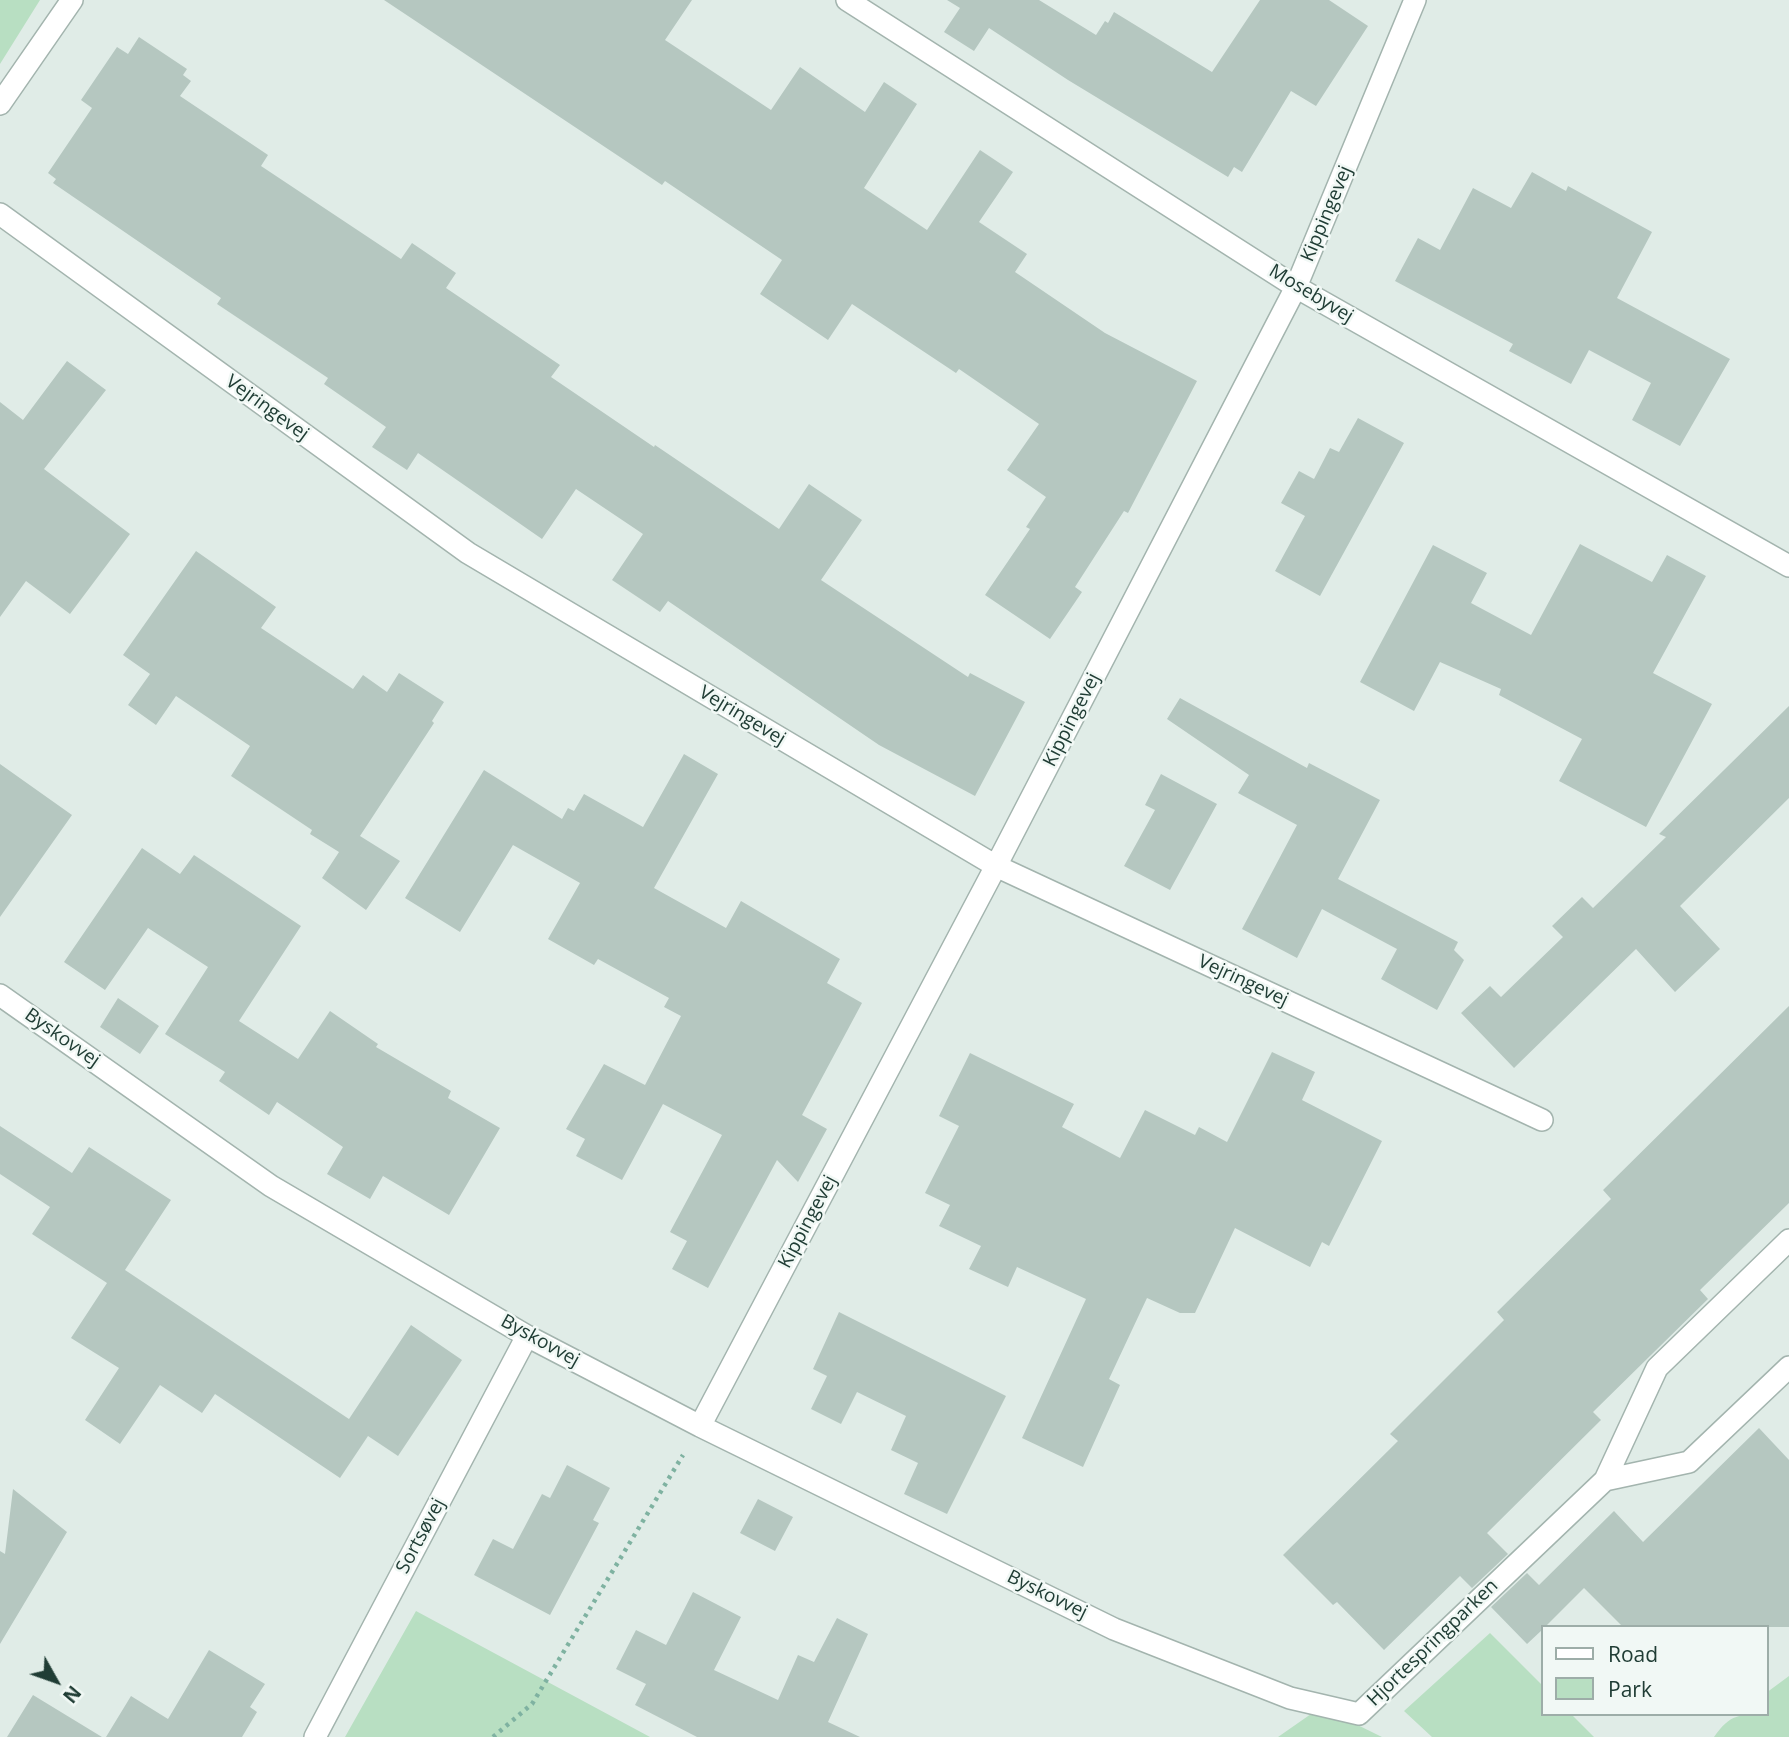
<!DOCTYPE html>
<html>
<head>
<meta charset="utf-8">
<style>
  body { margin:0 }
  #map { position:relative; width:1789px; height:1737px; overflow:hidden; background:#e0ece7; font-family:"Open Sans",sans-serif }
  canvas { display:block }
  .legend { position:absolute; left:1541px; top:1625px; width:228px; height:91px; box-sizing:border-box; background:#f1f8f5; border:2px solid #9dada8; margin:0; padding:9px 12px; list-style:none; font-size:21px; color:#203d35 }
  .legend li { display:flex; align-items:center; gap:14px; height:35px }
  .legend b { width:35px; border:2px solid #9dada8 }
  .north { position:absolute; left:21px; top:1646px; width:70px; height:70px; -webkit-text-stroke:5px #f1f8f5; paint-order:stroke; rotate:130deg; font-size:19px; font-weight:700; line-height:28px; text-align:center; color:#203d35 }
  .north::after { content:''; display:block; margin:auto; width:24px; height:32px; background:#203d35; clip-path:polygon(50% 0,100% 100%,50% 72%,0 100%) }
</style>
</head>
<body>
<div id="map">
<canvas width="1789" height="1737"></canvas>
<ul class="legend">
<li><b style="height:9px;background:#fff"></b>Road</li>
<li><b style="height:19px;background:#b8dfc2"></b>Park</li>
</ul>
<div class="north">N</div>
</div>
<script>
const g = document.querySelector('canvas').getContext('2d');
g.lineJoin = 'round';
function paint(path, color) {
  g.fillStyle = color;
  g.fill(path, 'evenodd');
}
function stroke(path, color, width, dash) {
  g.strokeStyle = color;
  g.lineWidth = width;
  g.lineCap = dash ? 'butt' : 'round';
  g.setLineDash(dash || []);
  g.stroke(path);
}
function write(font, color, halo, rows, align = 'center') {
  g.font = font + ' "Open Sans",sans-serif';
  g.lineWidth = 5;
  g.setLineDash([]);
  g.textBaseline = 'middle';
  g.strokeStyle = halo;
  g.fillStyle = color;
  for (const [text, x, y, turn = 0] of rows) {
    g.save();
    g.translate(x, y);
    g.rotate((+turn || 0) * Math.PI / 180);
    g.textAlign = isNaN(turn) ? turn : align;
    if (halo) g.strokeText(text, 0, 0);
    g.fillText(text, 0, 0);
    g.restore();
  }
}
const green = new Path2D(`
  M 0,0 L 40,0 L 0,64 Z
  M 416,1611 L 650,1737 L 345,1737 Z
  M 1490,1633 L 1542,1685 L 1542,1714 L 1571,1714 L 1594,1737 L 1432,1737 L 1404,1711 Z
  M 1789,1676 L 1789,1737 L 1714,1737 C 1730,1714 1740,1714 1766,1714 L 1766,1693 Z
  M 1321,1707 L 1382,1737 L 1278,1737 Z`);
const building = new Path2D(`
  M 384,0 L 692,0 L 665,40 L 771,110 L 800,67 L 865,112 L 884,82 L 917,104 L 864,188 L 927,230 L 980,150 L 1013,172 L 979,222 L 1027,254 L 1015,272 L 1105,333 L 1197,381 L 1128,513 L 1124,511 L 1075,587 L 1082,592 L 1050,639 L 985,595 L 1030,529 L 1026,527 L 1046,497 L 1007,470 L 1039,424 L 959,369 L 956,373 L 852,304 L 828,340 L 760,294 L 782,260 L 665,181 L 662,185 Z
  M 947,0 L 1039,0 L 1096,35 L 1105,21 L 1108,23 L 1114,12 L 1212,72 L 1260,0 L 1329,0 L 1368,26 L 1316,106 L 1291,91 L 1242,172 L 1234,167 L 1228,177 L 1068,80 L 989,28 L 974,51 L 944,32 L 960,8 Z
  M 139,37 L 187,69 L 183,75 L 191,81 L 180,96 L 268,155 L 261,166 L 401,259 L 412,243 L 456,273 L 446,288 L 560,365 L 551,377 L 654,447 L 655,445 L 779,529 L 809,484 L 862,520 L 821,580 L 968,677 L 970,673 L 1025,702 L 975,796 L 879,745 L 668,601 L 660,612 L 612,580 L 643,534 L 576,489 L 542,539 L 418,453 L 407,470 L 372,447 L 386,427 L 324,384 L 328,378 L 217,304 L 221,298 L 53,183 L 56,179 L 48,173 L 92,108 L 81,100 L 117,47 L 128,54 Z
  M 1532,172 L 1566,191 L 1568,186 L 1652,232 L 1617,298 L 1730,359 L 1680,446 L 1632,420 L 1651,383 L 1589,350 L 1571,384 L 1509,351 L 1513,344 L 1395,281 L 1418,238 L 1440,250 L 1473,188 L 1511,208 Z
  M 67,361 L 106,390 L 44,469 L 130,534 L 70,614 L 26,581 L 0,617 L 0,402 L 23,420 Z
  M 1358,418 L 1404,443 L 1320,596 L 1275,571 L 1305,516 L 1281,503 L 1299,471 L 1314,479 L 1330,448 L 1339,452 Z
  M 1580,544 L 1652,582 L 1667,555 L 1706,576 L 1653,673 L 1712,704 L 1646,827 L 1559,781 L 1582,739 L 1499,695 L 1501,689 L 1440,662 L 1414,711 L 1360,682 L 1433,545 L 1487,573 L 1471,603 L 1531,635 Z
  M 196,551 L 276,607 L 261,628 L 353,689 L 363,675 L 387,692 L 399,673 L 444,702 L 432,721 L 434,723 L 360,836 L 400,861 L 366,910 L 322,878 L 339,852 L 310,834 L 312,830 L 231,776 L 250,746 L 176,696 L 156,725 L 128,705 L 150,674 L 123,655 Z
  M 1180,698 L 1307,768 L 1309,763 L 1380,800 L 1338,879 L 1458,942 L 1454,950 L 1464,960 L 1437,1010 L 1381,979 L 1397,949 L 1322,909 L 1297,958 L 1242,929 L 1297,825 L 1238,793 L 1249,775 L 1167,719 Z
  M 1789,706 L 1789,798 L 1680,906 L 1720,949 L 1675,992 L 1636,949 L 1514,1068 L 1461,1013 L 1490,986 L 1501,997 L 1563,937 L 1552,926 L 1582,897 L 1593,908 L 1666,837 L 1659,834 Z
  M 684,754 L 718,774 L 654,888 L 726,928 L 741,901 L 840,959 L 827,983 L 862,1003 L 802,1115 L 827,1129 L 798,1182 L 777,1160 L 708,1288 L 672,1269 L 687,1241 L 670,1232 L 722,1135 L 663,1104 L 622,1180 L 576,1156 L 585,1139 L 566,1129 L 604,1064 L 645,1085 L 681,1016 L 664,1007 L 669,998 L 598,959 L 594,965 L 548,939 L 580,883 L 513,845 L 460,932 L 405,898 L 484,770 L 562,819 L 568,808 L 574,811 L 584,794 L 643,827 Z
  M 0,764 L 72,815 L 0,917 Z
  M 1161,774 L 1217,804 L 1170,890 L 1124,866 L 1155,810 L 1145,805 Z
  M 142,848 L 180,874 L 194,855 L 301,926 L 239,1021 L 298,1059 L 330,1011 L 378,1044 L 376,1047 L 451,1091 L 448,1098 L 500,1128 L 449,1215 L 383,1176 L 370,1199 L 327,1174 L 343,1147 L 277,1102 L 269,1115 L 219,1081 L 225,1072 L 165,1034 L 208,967 L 148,928 L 105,990 L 64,962 Z
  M 118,998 L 159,1026 L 140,1054 L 100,1027 Z
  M 1789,1006 L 1789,1203 L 1700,1290 L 1708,1299 L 1593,1412 L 1601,1420 L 1487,1533 L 1508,1554 L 1472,1588 L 1460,1576 L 1384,1650 L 1337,1602 L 1333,1605 L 1283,1555 L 1398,1441 L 1390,1434 L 1504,1320 L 1497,1312 L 1611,1199 L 1603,1190 Z
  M 1272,1052 L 1315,1072 L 1302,1100 L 1382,1141 L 1329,1246 L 1322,1242 L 1310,1267 L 1235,1228 L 1195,1313 L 1180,1313 L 1147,1298 L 1109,1379 L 1120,1385 L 1083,1467 L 1022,1438 L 1086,1299 L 1017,1267 L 1008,1287 L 969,1269 L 981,1246 L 939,1226 L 950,1205 L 925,1193 L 959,1126 L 939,1116 L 970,1053 L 1074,1104 L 1062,1127 L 1120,1158 L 1145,1110 L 1195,1135 L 1199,1127 L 1227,1142 Z
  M 0,1126 L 72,1173 L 89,1147 L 171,1200 L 125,1270 L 349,1419 L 411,1325 L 462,1360 L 398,1456 L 368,1436 L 340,1478 L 215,1394 L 202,1413 L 160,1385 L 120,1444 L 85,1420 L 119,1368 L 71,1338 L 107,1283 L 32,1234 L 50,1207 L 0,1174 Z
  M 839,1312 L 1006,1396 L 947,1514 L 904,1494 L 918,1463 L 891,1450 L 906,1416 L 857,1392 L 841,1424 L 811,1409 L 827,1376 L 813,1369 Z
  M 1759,1428 L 1789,1460 L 1789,1627 L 1623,1627 L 1584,1588 L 1545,1627 L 1542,1627 L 1542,1630 L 1527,1644 L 1491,1607 L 1527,1573 L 1539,1585 L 1614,1511 L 1643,1542 Z
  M 567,1465 L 610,1488 L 593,1520 L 599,1523 L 550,1615 L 474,1575 L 493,1539 L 513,1549 L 542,1494 L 550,1498 Z
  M 13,1489 L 67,1532 L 0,1644 L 0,1551 L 5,1554 Z
  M 758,1499 L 793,1517 L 775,1551 L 740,1533 Z
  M 693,1592 L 741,1617 L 714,1670 L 778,1700 L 798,1655 L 814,1662 L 837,1618 L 868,1634 L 828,1722 L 860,1737 L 697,1737 L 635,1705 L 646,1684 L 616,1669 L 636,1630 L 666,1645 Z
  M 209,1650 L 265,1684 L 250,1707 L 257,1712 L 242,1737 L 106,1737 L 131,1696 L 168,1719 Z
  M 33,1695 L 102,1737 L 7,1737 Z`);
const path = new Path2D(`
  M 493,1737 L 532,1704 L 683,1455`);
const street = new Path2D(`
  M 847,0 L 1296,287 L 1789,566
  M 0,104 L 72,0
  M 0,214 L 468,553 L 996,866 L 1542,1120
  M 0,995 L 271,1186 L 527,1336 L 700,1426 L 1114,1629 L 1290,1698 L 1359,1714 L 1605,1480 L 1689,1462 L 1789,1367
  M 700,1426 L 996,866 L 1296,287 L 1415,0
  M 1605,1480 L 1657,1368 L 1789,1240
  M 315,1737 L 527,1336`);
const streetNames = [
  ["Kippingevej",1327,214,-67],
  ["Mosebyvej",1311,294,31],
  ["Vejringevej",267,408,36],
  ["Vejringevej",742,716,31],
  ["Kippingevej",1072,720,-63],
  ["Vejringevej",1243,981,25],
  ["Byskovvej",62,1038,35],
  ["Kippingevej",808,1222,-62],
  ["Byskovvej",540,1341,29],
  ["Sortsøvej",421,1536,-62],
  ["Byskovvej",1047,1595,26],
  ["Hjortespringparken",1433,1643,-44]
];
paint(green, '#b8dfc2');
paint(building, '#b5c7c0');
stroke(street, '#a3b4ae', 24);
stroke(path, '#7fb2a1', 4.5, [3.5, 5]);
stroke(street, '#fff', 21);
write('19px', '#203d35', '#f1f8f5', streetNames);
</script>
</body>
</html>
